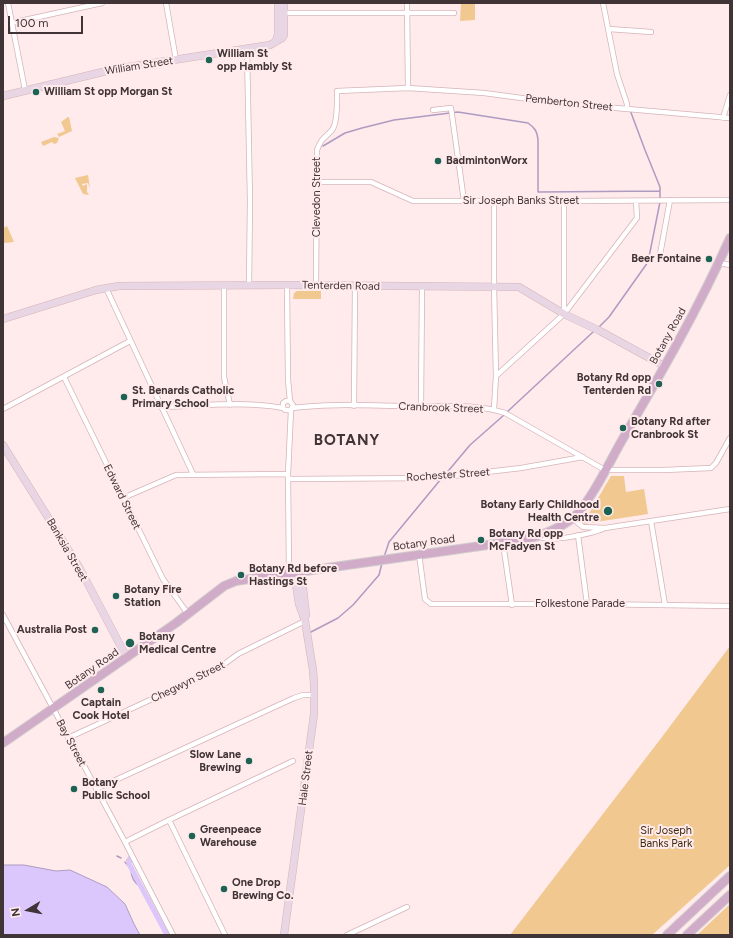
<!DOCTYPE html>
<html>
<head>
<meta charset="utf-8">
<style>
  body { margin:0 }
  #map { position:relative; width:733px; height:938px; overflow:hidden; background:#ffeaec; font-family:Figtree,sans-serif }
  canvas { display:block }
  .frame { position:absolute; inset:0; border:4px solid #413436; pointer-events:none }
  .north { position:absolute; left:8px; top:890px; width:40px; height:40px; -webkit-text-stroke:3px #ffeaec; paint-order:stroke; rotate:260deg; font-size:11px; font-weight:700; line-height:16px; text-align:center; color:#413436 }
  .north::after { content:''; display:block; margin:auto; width:14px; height:18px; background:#413436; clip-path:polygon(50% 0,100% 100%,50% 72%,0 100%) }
  .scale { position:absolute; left:8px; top:16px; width:75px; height:18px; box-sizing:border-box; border:2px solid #413436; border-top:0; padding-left:5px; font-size:12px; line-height:14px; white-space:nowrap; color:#413436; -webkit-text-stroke:3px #ffeaec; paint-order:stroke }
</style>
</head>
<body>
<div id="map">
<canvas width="733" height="938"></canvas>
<div class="frame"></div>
<div class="north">N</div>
<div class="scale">100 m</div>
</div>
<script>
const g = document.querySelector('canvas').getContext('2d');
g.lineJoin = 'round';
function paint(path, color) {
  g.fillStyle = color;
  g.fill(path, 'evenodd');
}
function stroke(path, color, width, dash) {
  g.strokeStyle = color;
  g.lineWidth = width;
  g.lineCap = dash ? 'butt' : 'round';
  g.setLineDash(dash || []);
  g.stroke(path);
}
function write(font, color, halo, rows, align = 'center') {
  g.font = font + ' Figtree,sans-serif';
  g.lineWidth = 4;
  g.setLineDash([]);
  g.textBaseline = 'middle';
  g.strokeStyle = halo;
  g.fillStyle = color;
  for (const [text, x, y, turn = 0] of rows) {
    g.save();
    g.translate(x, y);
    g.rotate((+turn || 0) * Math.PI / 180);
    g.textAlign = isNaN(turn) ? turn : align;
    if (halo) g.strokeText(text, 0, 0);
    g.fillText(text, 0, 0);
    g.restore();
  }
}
const green = new Path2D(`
  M 461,3 L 475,3 L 475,20 L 460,21 Z
  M 68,117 L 69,117 L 72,131 L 59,137 L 57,134 L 65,131 L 61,122 Z
  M 54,137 L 59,138 L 57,143 L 54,144 L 52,142 L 43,146 L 41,142 Z
  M 88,175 L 90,188 L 88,183 L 82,184 L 83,186 L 87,184 L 87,192 L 89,195 L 83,194 L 75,178 Z
  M 7,226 L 14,242 L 4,243 L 4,246 L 3,228 Z
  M 297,291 L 321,291 L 321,299 L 293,299 L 294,293 Z
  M 611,476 L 624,476 L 626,492 L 644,489 L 648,514 L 583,524 L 587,517 Z
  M 730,646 L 730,865 L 652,935 L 510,935 L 662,737 Z
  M 730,904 L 730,932 L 727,935 L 697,935 Z`);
const water = new Path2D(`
  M 3,865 L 24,865 L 56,871 L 70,870 L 107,887 L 125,904 L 134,924 L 140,935 L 3,935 Z`);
const stream = new Path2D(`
  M 630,110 L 645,150 L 660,187 L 660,198
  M 323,146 L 345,133 L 362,128 L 394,120 L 458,112 L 528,123 C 535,128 537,131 538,140 L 538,192 L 660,191
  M 598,328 L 609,317 L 648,262 L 660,202
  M 507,412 L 593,332
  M 444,476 L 470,445 L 504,415
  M 384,557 L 389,542 L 441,479
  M 309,633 L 338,618 L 353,605 L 379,575 L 382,563
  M 117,856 L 121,858
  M 127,860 L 129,864
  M 125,862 L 131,869 C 131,876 134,883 141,887`);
const canal = new Path2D(`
  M 130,858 L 129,864 L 167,935`);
const street = new Path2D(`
  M 8,3 L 25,90
  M 166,3 L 176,60
  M 407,3 L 408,88
  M 603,3 L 617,74 L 627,104 L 627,109
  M 282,13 L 454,13
  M 11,23 L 102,3
  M 609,29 L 651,32
  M 247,49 L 250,201 L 249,285
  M 433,110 L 451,108 L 464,201
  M 723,118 L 730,95
  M 317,182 L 371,182 L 413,201 L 564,201 L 730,200
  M 659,260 L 670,200
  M 719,263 L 730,265
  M 224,285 L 224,377 L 230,405
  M 287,285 L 288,380 L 290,401 L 293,405 L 291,410 L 285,410 L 283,408 L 283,403 L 286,401 L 290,401
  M 316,285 L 317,150 C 322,137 325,138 332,130 C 338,123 337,100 337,91 L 408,88 L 484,93 L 559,103 L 730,118
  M 106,288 L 193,474
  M 564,314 L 564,201
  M 496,376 L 564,314 L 637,218 L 636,201
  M 64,377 L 163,579 L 188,614
  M 354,406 L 355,286
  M 161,407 C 201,406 243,401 283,408
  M 421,407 L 422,286
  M 292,408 C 331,403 372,406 411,406 C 442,407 476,403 505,413 L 605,470 L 664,470 L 711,468 L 716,463 L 730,438
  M 3,409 L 130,341
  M 494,409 L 496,376 L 494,287 L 494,201
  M 288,479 L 435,478 L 521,468 L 583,457
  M 123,498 L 176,475 L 288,474
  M 574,516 L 577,522 L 583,527 L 605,528 L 730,509
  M 651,521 L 665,605
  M 578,535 L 587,604
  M 539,537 C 552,542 592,534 605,528
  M 503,543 L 512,605
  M 419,554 L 425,599 L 431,604 L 587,604 L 730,606
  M 289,573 L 288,474 L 291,410
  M 3,615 L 125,842 L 173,935
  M 68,738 L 219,668 L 238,654 L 305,621
  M 96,789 L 294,698 L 303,695 L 315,695
  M 169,820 L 225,935
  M 125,842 L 169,820 L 293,761
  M 347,935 L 407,907`);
const secondary = new Path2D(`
  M 276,41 L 278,34 L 278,3
  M 3,96 L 115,69 L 270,45 L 282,38 L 284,35 L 284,3
  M 3,319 L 96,290 L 119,286 L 287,285 L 519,287 L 564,314 L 600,331 L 664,366
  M 3,445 L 79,567 L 127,658
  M 299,575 L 303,588 L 306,615
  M 284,935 L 314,714 L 314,684 L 313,670 L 305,621 L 299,604 L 294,572`);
const primary = new Path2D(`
  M 3,743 L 176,623 L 224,586 L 236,581 L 522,540 C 541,536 558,530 574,517 C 591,501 609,463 621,442 C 660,375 699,308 730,238
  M 667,935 L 730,876
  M 687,935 L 730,895`);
const markers = [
  [209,60,4,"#1e6253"],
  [36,92,4,"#1e6253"],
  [438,161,4,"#1e6253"],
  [709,259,4,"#1e6253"],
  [659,384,4,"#1e6253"],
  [124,397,4,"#1e6253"],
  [623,428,4,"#1e6253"],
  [608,511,5,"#1e6253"],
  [481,540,4,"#1e6253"],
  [241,575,4,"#1e6253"],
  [116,596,4,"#1e6253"],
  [95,630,4,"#1e6253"],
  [130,643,5,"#1e6253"],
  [101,690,4,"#1e6253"],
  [249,761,4,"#1e6253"],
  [74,789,4,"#1e6253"],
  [192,836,4,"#1e6253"],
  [224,889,4,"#1e6253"]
];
const poiNames = [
  ["William St",217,54],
  ["opp Hambly St",217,67],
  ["William St opp Morgan St",44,92],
  ["BadmintonWorx",446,161],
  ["Beer Fontaine",701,259,"right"],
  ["Botany Rd opp",651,378,"right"],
  ["Tenterden Rd",651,391,"right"],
  ["St. Benards Catholic",132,391],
  ["Primary School",132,404],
  ["Botany Rd after",631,422],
  ["Cranbrook St",631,435],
  ["Botany Early Childhood",599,505,"right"],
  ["Health Centre",599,518,"right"],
  ["Botany Rd opp",489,534],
  ["McFadyen St",489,547],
  ["Botany Rd before",249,569],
  ["Hastings St",249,582],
  ["Botany Fire",124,590],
  ["Station",124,603],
  ["Australia Post",87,630,"right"],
  ["Botany",139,637],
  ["Medical Centre",139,650],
  ["Captain",101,703,"center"],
  ["Cook Hotel",101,716,"center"],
  ["Slow Lane",241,755,"right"],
  ["Brewing",241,768,"right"],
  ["Botany",82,783],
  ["Public School",82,796],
  ["Greenpeace",200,830],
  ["Warehouse",200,843],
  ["One Drop",232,883],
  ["Brewing Co.",232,896]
];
const streetNames = [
  ["William Street",139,66,-9],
  ["Pemberton Street",569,103,6],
  ["Clevedon Street",317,197,-90],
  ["Sir Joseph Banks Street",521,201],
  ["Tenterden Road",341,286,1],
  ["Botany Road",668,336,-61],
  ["Cranbrook Street",441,408,2],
  ["Rochester Street",448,475,-4],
  ["Edward Street",122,497,64],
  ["Botany Road",424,543,-8],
  ["Banksia Street",67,550,60],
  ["Folkestone Parade",580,604],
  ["Botany Road",92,669,-35],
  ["Chegwyn Street",188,682,-26],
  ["Bay Street",71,743,62],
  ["Hale Street",306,778,-83]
];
const parkNames = [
  ["Sir Joseph",666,831],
  ["Banks Park",666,844]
];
const districtNames = [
  ["BOTANY",347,441]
];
paint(green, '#f1c88f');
paint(water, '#dcc7fd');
stroke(water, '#ae9bc1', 1);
stroke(stream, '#ae9bc1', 1.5);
stroke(canal, '#dcc7fd', 5);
stroke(street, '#d5b4b8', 6);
stroke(secondary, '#d5b4b8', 8);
stroke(primary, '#d1cecf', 10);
stroke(street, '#fff', 4.5);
stroke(secondary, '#e8d6e4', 7);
stroke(primary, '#d1acc8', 8);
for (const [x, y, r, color] of markers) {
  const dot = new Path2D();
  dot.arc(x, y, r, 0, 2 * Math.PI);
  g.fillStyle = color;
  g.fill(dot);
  stroke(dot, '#ffeaec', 1.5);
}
write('bold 11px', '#413436', '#ffeaec', poiNames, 'left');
write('11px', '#413436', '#ffeaec', streetNames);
write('11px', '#3e2b0f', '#ffeaec', parkNames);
g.letterSpacing = '1px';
write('bold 15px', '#413436', '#ffeaec', districtNames);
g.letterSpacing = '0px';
</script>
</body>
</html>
